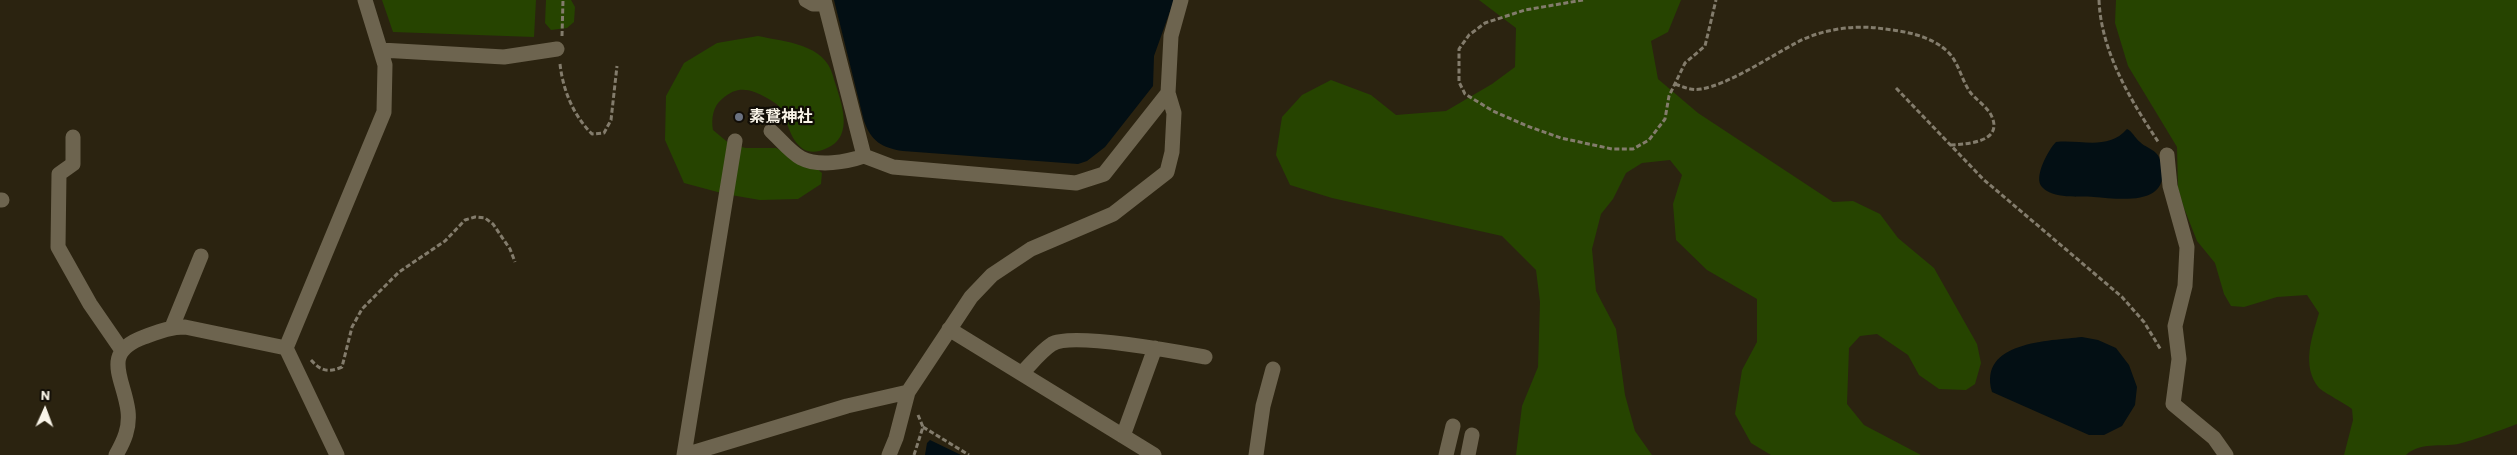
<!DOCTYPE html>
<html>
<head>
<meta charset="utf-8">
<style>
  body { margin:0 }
  #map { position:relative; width:2517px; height:455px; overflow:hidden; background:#2b2310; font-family:Barlow,sans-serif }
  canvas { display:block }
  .north { position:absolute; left:20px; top:385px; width:50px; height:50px; -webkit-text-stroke:4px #110d06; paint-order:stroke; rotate:2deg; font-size:14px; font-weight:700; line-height:20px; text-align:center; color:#f9f4e8 }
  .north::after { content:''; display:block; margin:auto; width:18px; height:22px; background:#f9f4e8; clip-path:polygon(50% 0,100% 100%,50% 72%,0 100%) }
</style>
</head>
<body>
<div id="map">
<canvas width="2517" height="455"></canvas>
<div class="north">N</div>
</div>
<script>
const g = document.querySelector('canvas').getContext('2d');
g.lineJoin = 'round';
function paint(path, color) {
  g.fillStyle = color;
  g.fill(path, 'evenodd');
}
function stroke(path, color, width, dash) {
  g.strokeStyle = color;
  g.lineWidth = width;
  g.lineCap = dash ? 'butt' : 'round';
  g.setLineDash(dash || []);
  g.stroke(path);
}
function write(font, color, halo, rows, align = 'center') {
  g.font = font + ' Barlow,"Noto Sans JP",sans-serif';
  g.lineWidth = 4.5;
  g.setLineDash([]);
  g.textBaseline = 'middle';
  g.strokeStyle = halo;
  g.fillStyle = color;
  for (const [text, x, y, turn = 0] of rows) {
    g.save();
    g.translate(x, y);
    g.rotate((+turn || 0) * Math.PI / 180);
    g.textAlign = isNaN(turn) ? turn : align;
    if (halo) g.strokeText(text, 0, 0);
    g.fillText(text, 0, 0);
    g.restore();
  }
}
const green = new Path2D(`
  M 382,0 L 536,0 L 534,37 L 393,32 Z
  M 546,0 L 571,0 L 575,7 L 574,22 L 567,28 L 551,30 L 545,23 Z
  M 1479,0 L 1681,0 L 1668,32 L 1651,41 L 1658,79 L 1698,113 L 1833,202 L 1853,201 L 1880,214 L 1898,238 L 1934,268 L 1977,344 L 1981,363 L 1975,384 L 1966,390 L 1939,389 L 1919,375 L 1908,355 L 1877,334 L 1860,336 L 1849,348 L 1847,404 L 1864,425 L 1921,455 L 1771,455 L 1751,443 L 1735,414 L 1742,370 L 1757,342 L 1757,299 L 1707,270 L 1676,240 L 1673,204 L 1682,175 L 1670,160 L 1642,163 L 1626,173 L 1613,199 L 1601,214 L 1592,249 L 1596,291 L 1616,329 L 1625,395 L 1635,431 L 1652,455 L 1516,455 L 1522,406 L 1538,367 L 1540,302 L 1536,270 L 1502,236 L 1332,198 L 1290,185 L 1276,155 L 1282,117 L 1302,95 L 1331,80 L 1371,95 L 1396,115 L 1446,111 L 1492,84 L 1515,67 L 1516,28 Z
  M 2116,0 L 2517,0 L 2517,424 C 2498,431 2478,439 2458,444 C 2442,447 2419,442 2406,455 L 2344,455 L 2353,420 L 2352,409 C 2346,404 2323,392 2319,388 C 2301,366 2312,337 2319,313 L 2307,295 L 2277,297 L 2244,307 L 2231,306 L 2224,294 L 2215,263 L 2197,241 L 2184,208 L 2178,188 L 2177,147 L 2128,66 L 2115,23 Z
  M 758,36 C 786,42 825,44 833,76 C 840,100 857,137 825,149 C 819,152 809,153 803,149 C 788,138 789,121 779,107 C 777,103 771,101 767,98 C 750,89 738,85 722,99 C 713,106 711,119 713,130 L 731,145 L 746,148 L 776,148 L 814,166 L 822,173 L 821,184 L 798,199 L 760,200 L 725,194 L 684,183 L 665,140 L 666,96 L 684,63 L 717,43 Z`);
const water = new Path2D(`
  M 834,0 L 1174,0 L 1154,56 L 1153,86 L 1105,147 L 1087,161 L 1078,164 L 903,151 C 882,148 871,141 864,121 Z
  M 2127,129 C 2132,131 2135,138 2140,142 C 2145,147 2151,148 2156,153 C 2159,156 2160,159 2161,163 C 2172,207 2120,199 2094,197 C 2080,196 2052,199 2042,187 C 2033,178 2048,150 2056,142 C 2080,139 2108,151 2127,129 Z
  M 2082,337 L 2098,340 L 2116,348 L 2129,365 L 2137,387 L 2135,405 L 2122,426 L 2104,435 L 2089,435 L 1992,392 C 1978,341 2049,341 2082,337 Z
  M 930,440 L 961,455 L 925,455 L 927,443 Z`);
const path = new Path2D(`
  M 1583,0 L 1525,10 L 1485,23 L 1469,35 L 1459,49 L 1459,82 L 1465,94 L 1493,111 L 1527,126 L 1561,138 L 1612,149 L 1633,149 L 1649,140 L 1665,119 L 1669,96 L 1685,63 L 1705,46 L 1716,0
  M 2099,0 C 2101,52 2131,101 2159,143
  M 562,36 L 563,0
  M 560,64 C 563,90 573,115 592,134 L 604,133 L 611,120 L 617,66
  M 1675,84 C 1684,87 1691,91 1701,89 C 1728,85 1771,56 1796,43 C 1819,30 1852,25 1877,28 C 1902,31 1929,34 1948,52 C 1959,63 1961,79 1970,92 C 1976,100 1988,107 1992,117 C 2003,143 1965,144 1950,145
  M 1896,88 L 1983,179 L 2122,297 L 2144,322 L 2161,350
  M 311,360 C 321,371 328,373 342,367 L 352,327 L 362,309 L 399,272 L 445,241 L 465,220 L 475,217 L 485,218 L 493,224 L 510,249 L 515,262
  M 923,427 L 969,455
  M 914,455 L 923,427 L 918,415`);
const minor = new Path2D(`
  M 806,0 L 813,4 L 825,4
  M 824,0 L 864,156 L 893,167 L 1076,183 L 1104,174 L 1168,93
  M 381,50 L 504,57 L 557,49
  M 771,131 C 780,139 790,152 801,158 C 818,167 847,162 864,156
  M 73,137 L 73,164 L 59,174 L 58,247 L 90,304 L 121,349
  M 2167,155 L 2170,186 L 2187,247 L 2185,286 L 2175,326 L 2179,359 L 2173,404 L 2214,438 L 2226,455
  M 0,200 L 2,200
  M 172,327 L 201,256
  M 949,329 L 1154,455
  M 1022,373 C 1031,364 1041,351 1052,344 C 1072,332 1178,352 1205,357
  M 1123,436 L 1155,348
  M 116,455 C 124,441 130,428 128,411 C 124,378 100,353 144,337 C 158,332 170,327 185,327 L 286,348
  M 337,455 L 286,348 L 384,112 L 385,65 L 365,0
  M 684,455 L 735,141
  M 685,455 L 847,406 L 908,392
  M 889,455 L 896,438 L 908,392 L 971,297 L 992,275 L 1031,249 L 1113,214 L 1167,172 L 1172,152 L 1174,113 L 1168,93 L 1171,36 L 1181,0
  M 1256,455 L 1263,406 L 1273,369
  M 1446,455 L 1453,426
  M 1468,455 L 1472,435`);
const markers = [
  [739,117,5,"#6b7280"]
];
const poiNames = [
  ["素鵞神社",749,117]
];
paint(green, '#264400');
paint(water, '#030f14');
stroke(path, '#837c6c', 3, [5, 2.5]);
stroke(minor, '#6d644f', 15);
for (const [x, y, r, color] of markers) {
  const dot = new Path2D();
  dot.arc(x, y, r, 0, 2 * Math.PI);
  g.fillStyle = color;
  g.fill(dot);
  stroke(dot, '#110d06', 2);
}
write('bold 16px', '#f9f4e8', '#110d06', poiNames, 'left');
</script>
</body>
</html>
